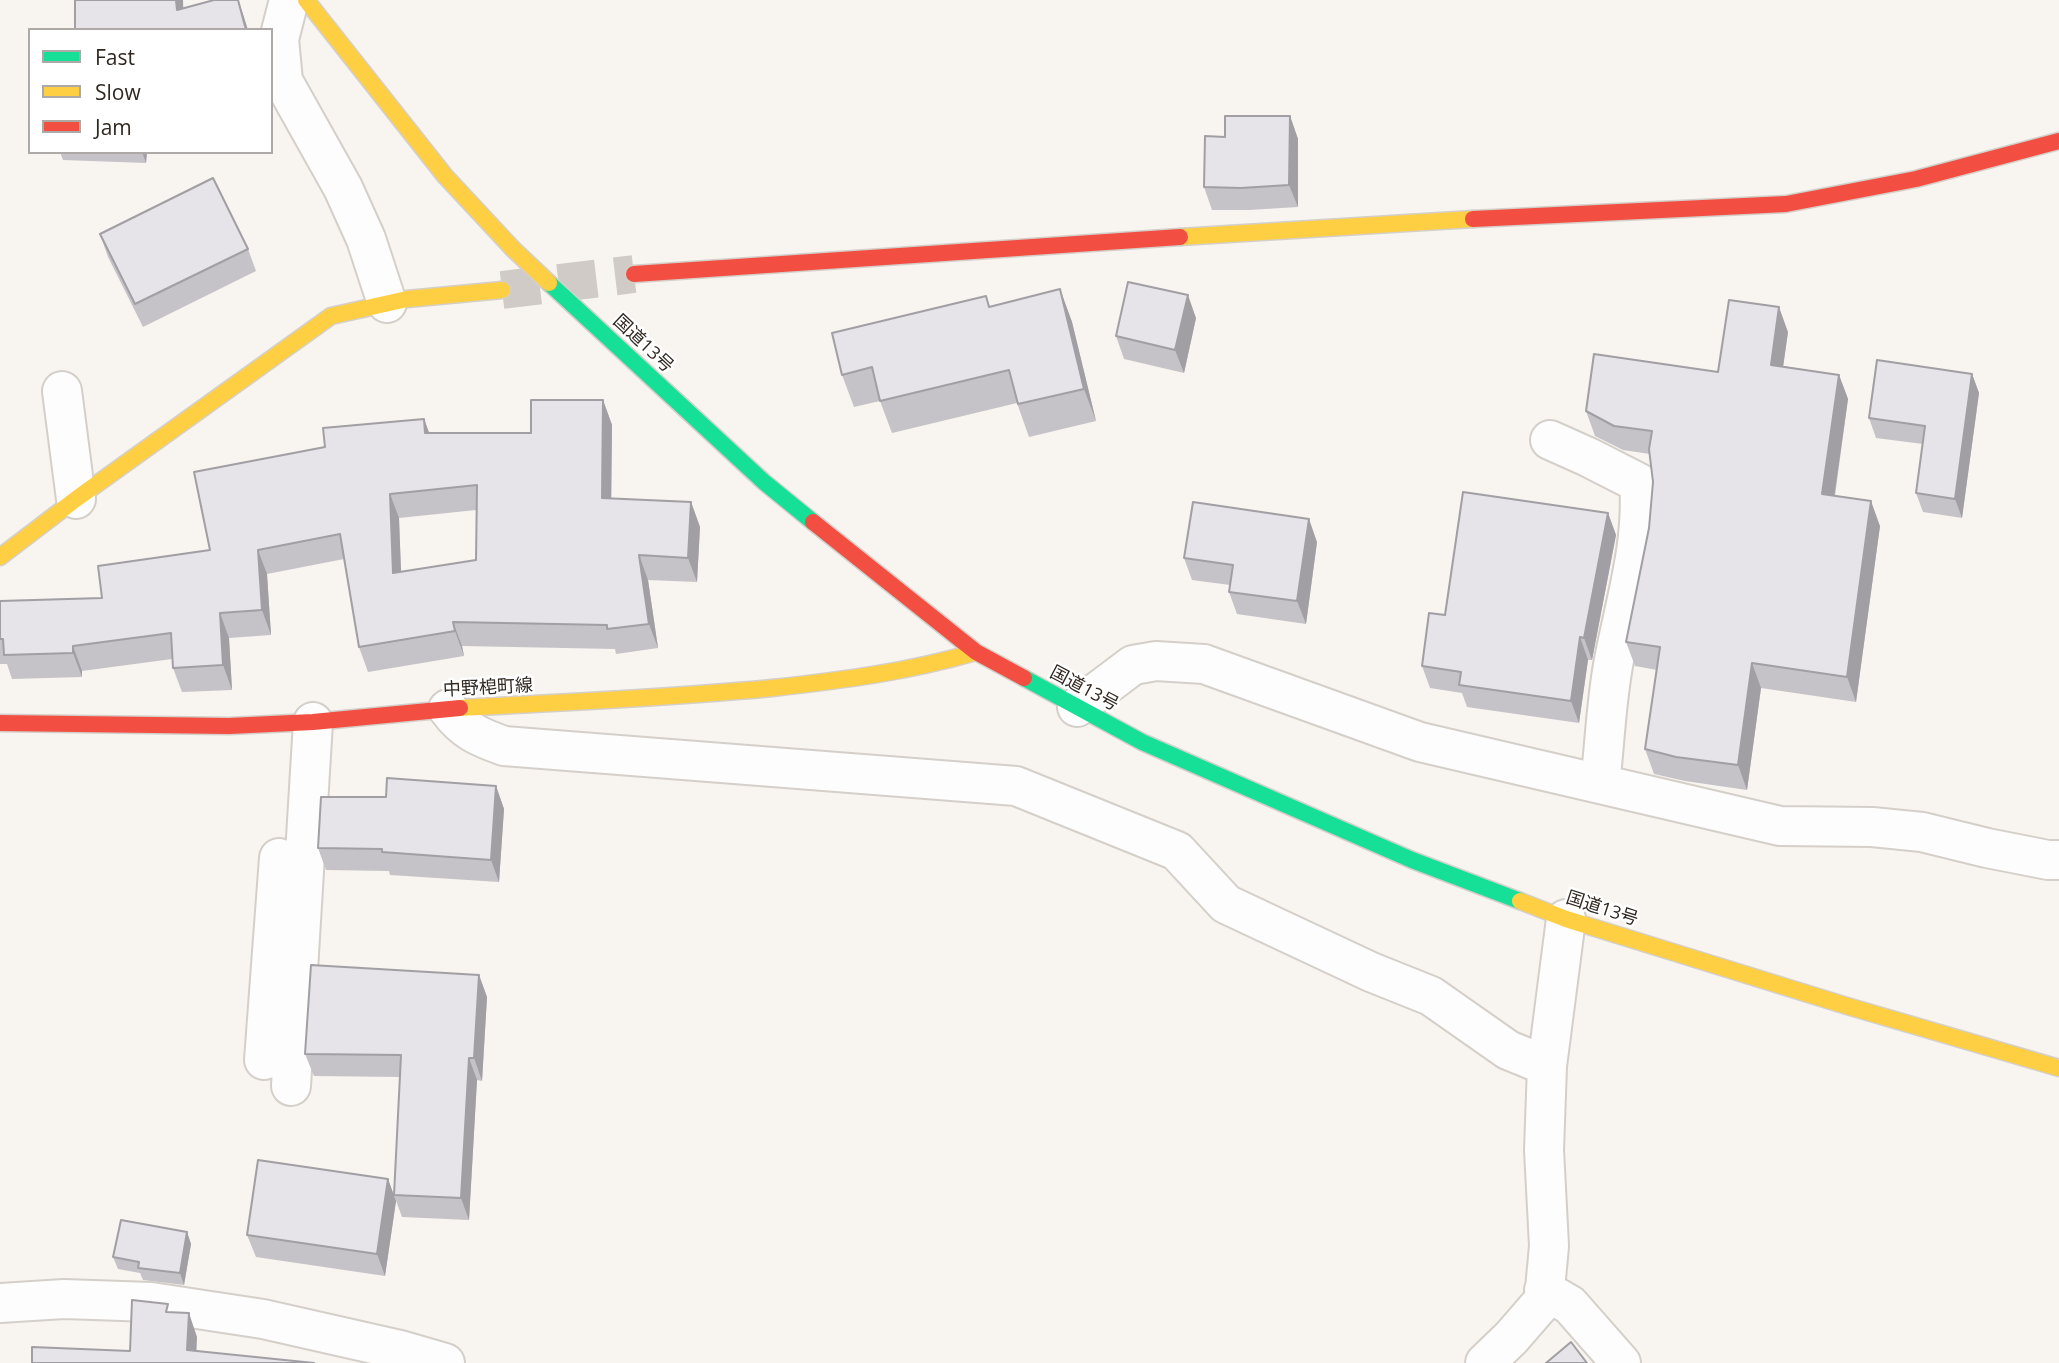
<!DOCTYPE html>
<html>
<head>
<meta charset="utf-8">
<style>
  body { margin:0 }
  #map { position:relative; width:2059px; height:1363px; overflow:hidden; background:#f8f4ef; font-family:"Open Sans",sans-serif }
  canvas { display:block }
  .legend { position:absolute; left:28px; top:28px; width:245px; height:126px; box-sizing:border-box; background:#fff; border:2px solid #aca9a6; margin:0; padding:9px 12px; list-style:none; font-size:21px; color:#302820 }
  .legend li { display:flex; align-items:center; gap:14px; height:35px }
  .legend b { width:35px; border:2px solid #aca9a6 }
</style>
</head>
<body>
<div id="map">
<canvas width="2059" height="1363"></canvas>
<ul class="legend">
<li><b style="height:9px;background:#16e098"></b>Fast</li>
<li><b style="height:9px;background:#ffcf43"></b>Slow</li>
<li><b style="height:9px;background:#f24e42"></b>Jam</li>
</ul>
</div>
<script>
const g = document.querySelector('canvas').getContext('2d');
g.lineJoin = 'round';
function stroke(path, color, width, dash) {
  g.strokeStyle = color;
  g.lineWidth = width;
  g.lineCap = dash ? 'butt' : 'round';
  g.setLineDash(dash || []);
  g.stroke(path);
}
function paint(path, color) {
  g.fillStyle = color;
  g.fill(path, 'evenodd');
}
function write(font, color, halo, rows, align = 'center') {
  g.font = font + ' "Open Sans","Noto Sans JP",sans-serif';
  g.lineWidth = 5;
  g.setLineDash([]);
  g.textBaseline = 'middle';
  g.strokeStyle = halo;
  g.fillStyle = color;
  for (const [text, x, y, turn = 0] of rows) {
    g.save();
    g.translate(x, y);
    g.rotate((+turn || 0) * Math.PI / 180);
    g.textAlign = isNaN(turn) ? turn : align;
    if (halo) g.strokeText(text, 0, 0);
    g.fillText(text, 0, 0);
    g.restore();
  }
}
const secondaryTunnel = new Path2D(`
  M 502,290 L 634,274`);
const street = new Path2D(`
  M 289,0 L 279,39 L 283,81 L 343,188 L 366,239 L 387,303
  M 62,391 L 76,499
  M 1550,440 L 1588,457 L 1639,483 C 1644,543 1625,602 1614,660 C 1606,701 1605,743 1600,784
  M 1077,707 L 1133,665 L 1156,661 L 1204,664 L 1420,742 L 1780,826 L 1872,827 L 1922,832 L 1987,848 L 2048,860 L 2059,860
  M 448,709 C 464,731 479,737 504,746 L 1016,786 L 1177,851 L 1226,904 L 1371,972 L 1431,996 L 1508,1050 L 1547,1066
  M 264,1060 L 279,858
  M 291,1086 L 313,722
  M 1544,1290 L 1570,1305 L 1621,1363
  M 0,1303 L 64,1299 L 151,1302 L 263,1319 L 400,1350 L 445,1363
  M 1485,1363 L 1511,1338 L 1544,1300 L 1549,1246 L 1544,1150 L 1547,1066 L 1566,919`);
const fast = new Path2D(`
  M 549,283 L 764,482 L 813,522
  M 1024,678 L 1142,742 L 1412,860 L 1520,901`);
const slow = new Path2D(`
  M 306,0 L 445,176 L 513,249 L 549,283
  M 1180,237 L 1473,219
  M 0,557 L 76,499 L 331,316 L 407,299 L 502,290
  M 460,708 C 564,702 668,698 772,688 C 844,680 907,672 976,652
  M 1520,901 L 1566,919 L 1847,1006 L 2059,1068`);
const jam = new Path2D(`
  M 1473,219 L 1786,204 L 1916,179 L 2059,141
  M 634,274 L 1180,237
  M 813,522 L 976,652 L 1024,678
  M 0,723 L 229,726 L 313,722 L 460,708`);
const wall = new Path2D(`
  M 1290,116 L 1298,139 L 1298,207 L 1249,210 L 1212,210 L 1204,187 L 1225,137 Z
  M 60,152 L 147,152 L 146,163 L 63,160 Z
  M 100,234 L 248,249 L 256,271 L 143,327 L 108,257 Z
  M 1060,289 L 1072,322 L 1096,421 L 1029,437 L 1017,403 L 892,433 L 880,401 L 854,407 L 842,375 L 986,296 L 990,307 Z
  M 1196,318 L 1184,373 L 1124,359 L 1116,336 Z
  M 1788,332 L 1783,366 L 1839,375 L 1848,399 L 1835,496 L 1880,526 L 1856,702 L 1761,688 L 1747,790 L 1685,781 L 1654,774 L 1645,749 L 1657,670 L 1635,666 L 1626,642 L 1649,528 L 1653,482 L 1650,454 L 1623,450 L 1595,436 L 1586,411 L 1718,372 Z
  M 1972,374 L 1979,393 L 1962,518 L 1923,512 L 1916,493 L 1923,444 L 1876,438 L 1869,418 Z
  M 603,400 L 612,425 L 611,498 L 691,502 L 700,527 L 697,582 L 648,580 L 658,648 L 616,654 L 615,649 L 462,646 L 464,656 L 368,672 L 359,647 L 344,559 L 267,574 L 271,635 L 229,638 L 232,690 L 182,692 L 173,668 L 172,659 L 82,671 L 82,677 L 12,679 L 7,664 L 0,664 L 0,601 L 102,598 L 210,550 L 325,447 L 424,419 L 429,433 L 531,433 ZM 476,510 L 476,560 L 401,572 L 399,518 Z
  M 1608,513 L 1616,535 L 1592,660 L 1588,660 L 1579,723 L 1467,707 L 1462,693 L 1430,688 L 1422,666 L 1445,615 Z
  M 1317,542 L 1306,624 L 1237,614 L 1229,592 L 1230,585 L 1192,580 L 1184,558 Z
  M 496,786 L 504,809 L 499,882 L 390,875 L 389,871 L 326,870 L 318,848 Z
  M 479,975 L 487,997 L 482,1081 L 477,1080 L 469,1220 L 402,1217 L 394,1195 L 400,1077 L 314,1076 L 305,1054 Z
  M 388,1179 L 396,1201 L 385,1276 L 256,1257 L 247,1235 Z
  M 187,1232 L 191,1244 L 184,1285 L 143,1280 L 140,1273 L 118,1269 L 113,1257 Z`);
const shadedWall = new Path2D(`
  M 176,0 L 183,0 L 184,30 L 177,10 Z
  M 238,0 L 243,14 L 248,30 L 246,30 Z
  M 1290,116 L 1298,139 L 1298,207 L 1289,185 Z
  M 142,152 L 147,152 L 146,163 Z
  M 1060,289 L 1072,322 L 1096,421 L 1084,389 Z
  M 1188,295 L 1196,318 L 1184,373 L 1175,350 Z
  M 1779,307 L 1788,332 L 1780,389 L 1771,365 Z
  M 1972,374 L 1979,393 L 1962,518 L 1955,499 Z
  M 1839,375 L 1848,399 L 1831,519 L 1822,494 Z
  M 603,400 L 612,425 L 611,522 L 602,498 Z
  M 424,419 L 433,443 L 425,433 Z
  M 390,494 L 399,518 L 402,597 L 393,573 Z
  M 1871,501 L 1880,526 L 1856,702 L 1847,677 Z
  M 691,502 L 700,527 L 697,582 L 688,558 Z
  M 1608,513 L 1616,535 L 1592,660 L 1584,638 Z
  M 1309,519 L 1317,542 L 1306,624 L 1297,601 Z
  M 258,550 L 267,574 L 271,635 L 262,610 Z
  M 639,555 L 648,580 L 658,648 L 649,624 Z
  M 220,613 L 229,638 L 232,690 L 223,665 Z
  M 453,622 L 462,646 L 464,656 L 455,631 Z
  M 1580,637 L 1588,660 L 1579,723 L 1571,701 Z
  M 73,646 L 82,671 L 82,677 L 73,653 Z
  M 1752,663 L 1761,688 L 1747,790 L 1738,765 Z
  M 496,786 L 504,809 L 499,882 L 491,860 Z
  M 479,975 L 487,997 L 482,1081 L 474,1058 Z
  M 469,1058 L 477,1080 L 469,1220 L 461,1198 Z
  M 388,1179 L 396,1201 L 385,1276 L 377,1254 Z
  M 187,1232 L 191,1244 L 184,1285 L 180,1273 Z
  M 189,1313 L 197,1337 L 196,1363 L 187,1350 Z`);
const building = new Path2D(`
  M 75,0 L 176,0 L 177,10 L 214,0 L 238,0 L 246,30 L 75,30 Z
  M 1225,116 L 1290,116 L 1289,185 L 1241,188 L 1204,187 L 1205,136 L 1225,137 Z
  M 213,178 L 248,249 L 135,304 L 100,234 Z
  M 1128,282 L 1188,295 L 1175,350 L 1116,336 Z
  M 1060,289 L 1084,389 L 1018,404 L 1009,370 L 880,401 L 872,367 L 842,375 L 832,333 L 986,296 L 989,307 Z
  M 1729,300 L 1779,307 L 1771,365 L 1839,375 L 1822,494 L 1871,501 L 1847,677 L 1752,663 L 1738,765 L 1676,757 L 1645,749 L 1660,647 L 1626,642 L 1649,528 L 1653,482 L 1649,449 L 1652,431 L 1614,426 L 1586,411 L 1594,354 L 1718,372 Z
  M 1877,360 L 1972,374 L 1955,499 L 1916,493 L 1925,426 L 1869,418 Z
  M 531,400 L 603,400 L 602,498 L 691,502 L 688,558 L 639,555 L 649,624 L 607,629 L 607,625 L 453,622 L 455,631 L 359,647 L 340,534 L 258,550 L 262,610 L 220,613 L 223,665 L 173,668 L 171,633 L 73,646 L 73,653 L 4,655 L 3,639 L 0,639 L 0,601 L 102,598 L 98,566 L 210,550 L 194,472 L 325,447 L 323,428 L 424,419 L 425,433 L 531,433 ZM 477,485 L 476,560 L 393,573 L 390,494 Z
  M 1463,492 L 1608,513 L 1584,638 L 1580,637 L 1571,701 L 1459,685 L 1461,672 L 1422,666 L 1429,613 L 1445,615 Z
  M 1193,502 L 1309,519 L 1297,601 L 1229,592 L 1233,565 L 1184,558 Z
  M 387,778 L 496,786 L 491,860 L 382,852 L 382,849 L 318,848 L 321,797 L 386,797 Z
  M 311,965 L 479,975 L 474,1058 L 469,1058 L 461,1198 L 394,1195 L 401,1055 L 305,1054 Z
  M 258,1160 L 388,1179 L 377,1254 L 247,1235 Z
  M 121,1220 L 187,1232 L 180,1273 L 138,1268 L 139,1262 L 113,1257 Z
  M 132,1300 L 168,1304 L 166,1312 L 189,1313 L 187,1350 L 314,1363 L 32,1363 L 32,1347 L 130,1351 Z
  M 1571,1342 L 1587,1363 L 1546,1363 Z`);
const streetNames = [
  ["国道13号",643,344,43],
  ["中野梍町線",488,688,-3],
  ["国道13号",1084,689,28],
  ["国道13号",1602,909,18]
];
stroke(secondaryTunnel, '#d0cbc6', 38, [38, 19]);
stroke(street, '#d4cfc9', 42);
stroke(fast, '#d4cfc9', 19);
stroke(slow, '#d4cfc9', 19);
stroke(jam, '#d4cfc9', 19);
stroke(street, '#fefdfd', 38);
stroke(fast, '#16e098', 16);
stroke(slow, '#ffcf43', 16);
stroke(jam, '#f24e42', 16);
paint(wall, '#c6c3c8');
paint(shadedWall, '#a19fa3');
paint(building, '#e6e3e9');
stroke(building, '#a19fa3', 2);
write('18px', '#302820', '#fff', streetNames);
</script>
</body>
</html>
